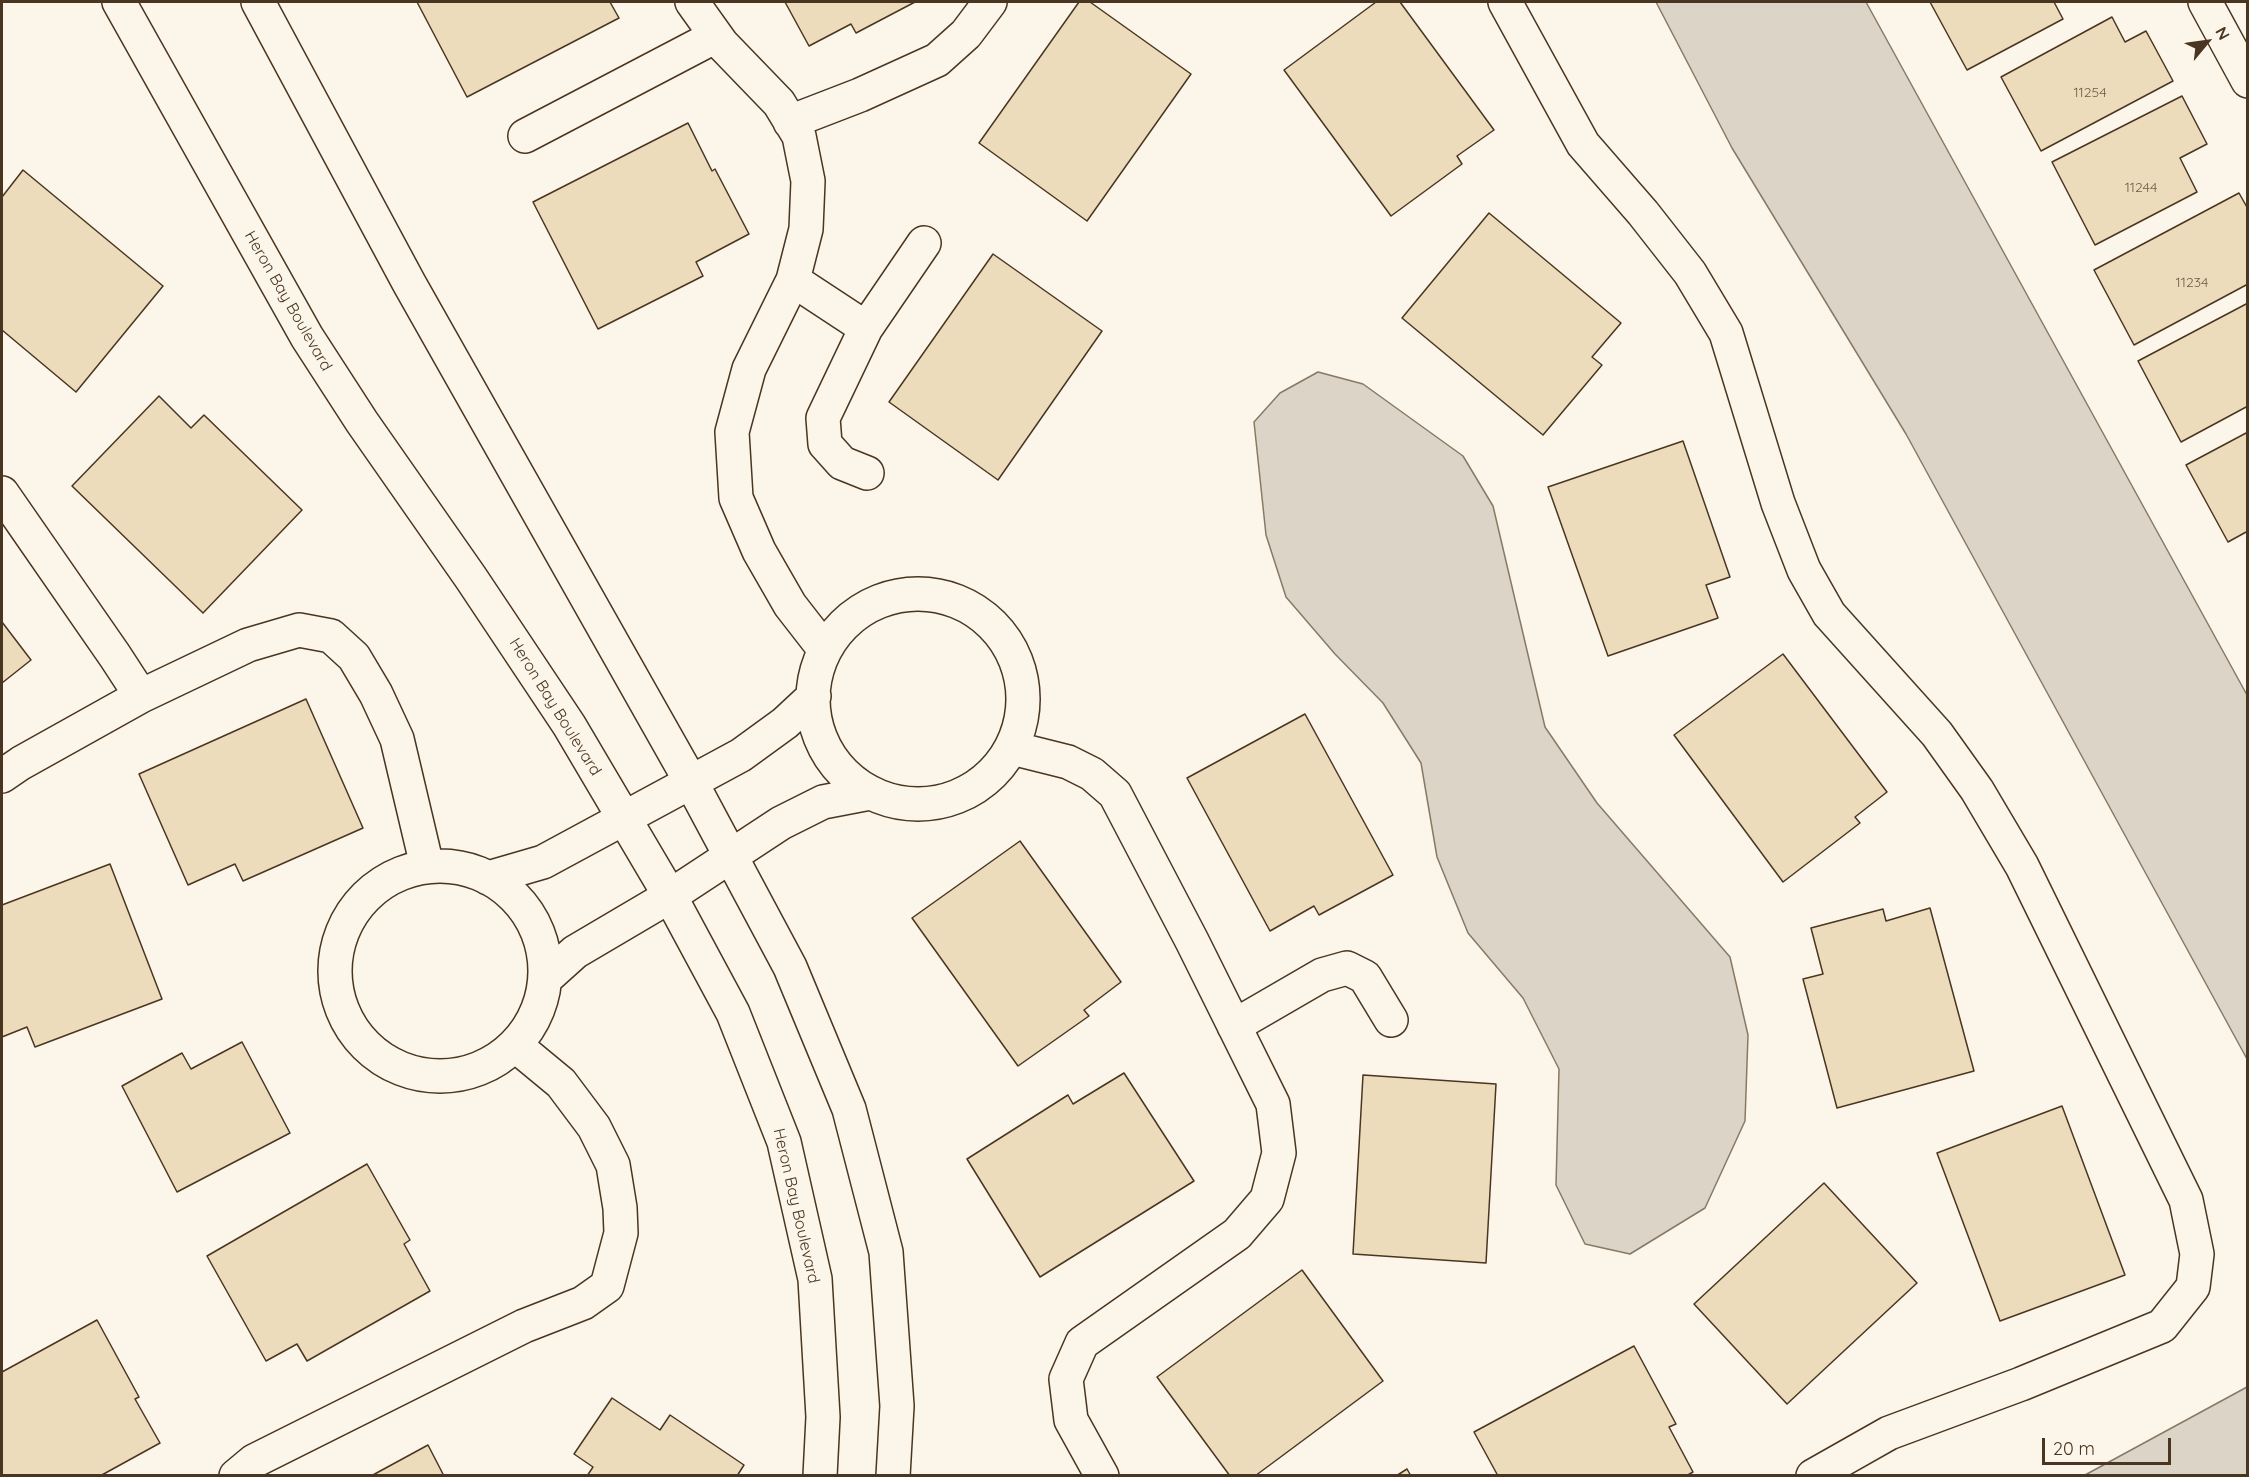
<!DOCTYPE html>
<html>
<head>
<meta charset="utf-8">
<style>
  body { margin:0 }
  #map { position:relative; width:2249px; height:1477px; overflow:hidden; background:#fbf6e9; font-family:Quicksand,sans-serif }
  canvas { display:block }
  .frame { position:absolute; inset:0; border:3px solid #4a3520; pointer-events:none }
  .north { position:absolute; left:2177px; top:12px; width:60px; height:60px; -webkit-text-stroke:4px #fbf6e9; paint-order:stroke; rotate:61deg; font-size:16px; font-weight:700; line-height:24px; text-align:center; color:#4a3520 }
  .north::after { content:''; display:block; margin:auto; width:21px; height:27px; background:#4a3520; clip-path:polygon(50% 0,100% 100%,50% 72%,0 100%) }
  .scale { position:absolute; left:2042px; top:1438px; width:129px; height:27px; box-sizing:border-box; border:3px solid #4a3520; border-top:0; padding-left:8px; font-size:18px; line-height:21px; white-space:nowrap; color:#4a3520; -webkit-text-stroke:4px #fbf6e9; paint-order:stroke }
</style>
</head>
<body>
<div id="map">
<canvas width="2249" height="1477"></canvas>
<div class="frame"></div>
<div class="north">N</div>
<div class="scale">20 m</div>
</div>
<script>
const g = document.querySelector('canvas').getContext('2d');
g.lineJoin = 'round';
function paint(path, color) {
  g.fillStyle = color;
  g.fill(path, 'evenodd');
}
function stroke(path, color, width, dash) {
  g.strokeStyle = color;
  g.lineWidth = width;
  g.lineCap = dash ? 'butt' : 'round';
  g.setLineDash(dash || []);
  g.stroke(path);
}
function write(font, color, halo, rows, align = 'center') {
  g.font = font + ' Quicksand,sans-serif';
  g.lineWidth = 4.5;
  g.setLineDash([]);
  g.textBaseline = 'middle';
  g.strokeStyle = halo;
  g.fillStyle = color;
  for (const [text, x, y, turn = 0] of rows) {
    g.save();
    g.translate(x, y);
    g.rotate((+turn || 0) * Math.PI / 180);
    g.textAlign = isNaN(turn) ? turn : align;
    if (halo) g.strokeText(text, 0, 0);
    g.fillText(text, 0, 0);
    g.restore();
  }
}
const water = new Path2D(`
  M 1656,2 L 1866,2 L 2247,695 L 2247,1059 L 1906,434 L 1732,148 Z
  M 1318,372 L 1363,384 L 1463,456 L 1493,506 L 1545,727 L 1597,803 L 1730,957 L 1748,1035 L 1745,1121 L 1705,1208 L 1630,1254 L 1585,1244 L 1556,1185 L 1559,1069 L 1523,998 L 1468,933 L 1437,857 L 1421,763 L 1383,703 L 1335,654 L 1286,597 L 1266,535 L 1254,422 L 1280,393 Z
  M 2247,1387 L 2247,1475 L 2085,1475 Z`);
const building = new Path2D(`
  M 417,2 L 610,2 L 619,18 L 467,97 Z
  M 785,2 L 915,2 L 856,33 L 851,24 L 809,46 Z
  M 1079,2 L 1090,2 L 1191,74 L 1087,221 L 979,143 Z
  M 1376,2 L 1400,2 L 1494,130 L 1457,156 L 1462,164 L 1391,216 L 1284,70 Z
  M 1930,2 L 2054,2 L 2063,19 L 1967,70 Z
  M 2112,17 L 2125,42 L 2146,31 L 2173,81 L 2041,151 L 2001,77 Z
  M 2182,96 L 2207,144 L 2180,158 L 2197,192 L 2095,245 L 2052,162 Z
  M 688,123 L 712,171 L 715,169 L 749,234 L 696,262 L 703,276 L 598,329 L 533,202 Z
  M 23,170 L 163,286 L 76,392 L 2,330 L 2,197 Z
  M 2239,193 L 2248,209 L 2248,284 L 2134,345 L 2094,270 Z
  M 1489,213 L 1621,323 L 1592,357 L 1602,365 L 1543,435 L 1402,318 Z
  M 993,254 L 1102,331 L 998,480 L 889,402 Z
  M 2248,303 L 2248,406 L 2181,442 L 2138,361 Z
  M 159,396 L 191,428 L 204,415 L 302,510 L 203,613 L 72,486 Z
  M 2248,432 L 2248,531 L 2228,542 L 2186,465 Z
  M 1683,441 L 1730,577 L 1706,585 L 1718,618 L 1608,656 L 1548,487 Z
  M 2,622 L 31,660 L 2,683 Z
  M 1783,654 L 1887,792 L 1855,817 L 1860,823 L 1783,882 L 1674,735 Z
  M 306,699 L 363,828 L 243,881 L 235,864 L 188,885 L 139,774 Z
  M 1305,714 L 1393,875 L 1319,915 L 1314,906 L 1270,931 L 1187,778 Z
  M 1020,841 L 1121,982 L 1084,1010 L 1089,1016 L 1018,1066 L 912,918 Z
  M 110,864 L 162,999 L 35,1047 L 27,1027 L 2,1037 L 2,905 Z
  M 1930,908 L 1974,1071 L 1837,1108 L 1803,979 L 1823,974 L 1811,928 L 1883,909 L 1886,921 Z
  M 242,1042 L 290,1133 L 177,1192 L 122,1086 L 182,1053 L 191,1069 Z
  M 1124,1073 L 1194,1181 L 1040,1277 L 967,1159 L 1068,1095 L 1073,1104 Z
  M 1363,1075 L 1496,1084 L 1486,1263 L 1353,1254 Z
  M 2062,1106 L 2125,1275 L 2000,1321 L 1937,1153 Z
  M 367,1164 L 410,1240 L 404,1244 L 430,1291 L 307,1361 L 297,1344 L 266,1361 L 207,1256 Z
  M 1824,1183 L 1917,1283 L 1787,1404 L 1694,1304 Z
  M 1302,1270 L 1383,1381 L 1255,1476 L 1230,1476 L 1157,1377 Z
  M 97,1320 L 139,1397 L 135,1399 L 160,1443 L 100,1476 L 2,1476 L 2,1372 Z
  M 1634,1346 L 1676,1424 L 1669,1427 L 1693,1472 L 1686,1476 L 1498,1476 L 1474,1432 Z
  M 612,1398 L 660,1430 L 670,1415 L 744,1465 L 737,1476 L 587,1476 L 593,1467 L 574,1454 Z
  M 428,1445 L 444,1476 L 371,1476 Z
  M 1407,1469 L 1411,1476 L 1396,1476 Z`);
const minor = new Path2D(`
  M 692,2 L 722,44 L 779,103 L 799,136 L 808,181 L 806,229 L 793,280 L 749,369 L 732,432 L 736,498 L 759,551 L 790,605 L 825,650
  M 1505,2 L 1583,144 L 1643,213 L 1690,273 L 1726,333 L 1778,503 L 1804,570 L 1829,614 L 1937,734 L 1977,790 L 2022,866 L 2186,1200 L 2197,1254 L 2193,1287 L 2162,1326 L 2021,1384 L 1889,1433 L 1813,1476
  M 2205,2 L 2248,81
  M 790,122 L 860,95 L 937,60 L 966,34 L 990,2
  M 525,136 L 716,36
  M 793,280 L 866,328 L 924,243
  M 866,328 L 823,418 L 825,444 L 842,463 L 867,473
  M 2,493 L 115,656 L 141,696
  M813 699a105 105 0 1 1 210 0a105 105 0 1 1-210 0Z
  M 1012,748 L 1068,762 L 1092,774 L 1115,794 L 1192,941 L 1273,1104 L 1279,1153 L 1267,1199 L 1237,1234 L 1082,1343 L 1066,1379 L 1071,1420 L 1102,1476
  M 2,776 L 21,763 L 141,696 L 248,645 L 299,630 L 331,636 L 354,657 L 376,694 L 397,739 L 427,866
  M335 971a105 105 0 1 1 210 0a105 105 0 1 1-210 0Z
  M 488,878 L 543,862 L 741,755 L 785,723 L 814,696
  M 545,979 L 575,952 L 670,896 L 781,823 L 823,802 L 870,793
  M 1234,1026 L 1322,975 L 1347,968 L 1365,977 L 1391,1020
  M 236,1476 L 254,1461 L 524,1326 L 583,1303 L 607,1286 L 621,1233 L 620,1208 L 613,1165 L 594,1127 L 561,1083 L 515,1045`);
const tertiary = new Path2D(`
  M 119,2 L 307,337 L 362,422 L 471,578 L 569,725 L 670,896 L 733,1013 L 784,1142 L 815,1279 L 823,1417 L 820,1476
  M 258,2 L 409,283 L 691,782 L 790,967 L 849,1109 L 886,1252 L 897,1406 L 893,1476`);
const numberNames = [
  ["11254",2090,93],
  ["11244",2141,188],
  ["11234",2192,283]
];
const streetNames = [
  ["Heron Bay Boulevard",288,301,60],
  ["Heron Bay Boulevard",555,707,58],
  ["Heron Bay Boulevard",796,1206,77]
];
paint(water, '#dcd4c6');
stroke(water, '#887966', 1.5);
paint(building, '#ecdcbc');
stroke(building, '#4a3520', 1.5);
stroke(minor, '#4a3520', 36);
stroke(tertiary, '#4a3520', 36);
stroke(minor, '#fbf6e9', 33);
stroke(tertiary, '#fbf6e9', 33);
write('14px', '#725f47', null, numberNames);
write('16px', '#4a3520', '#fbf6e9', streetNames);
</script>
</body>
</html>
